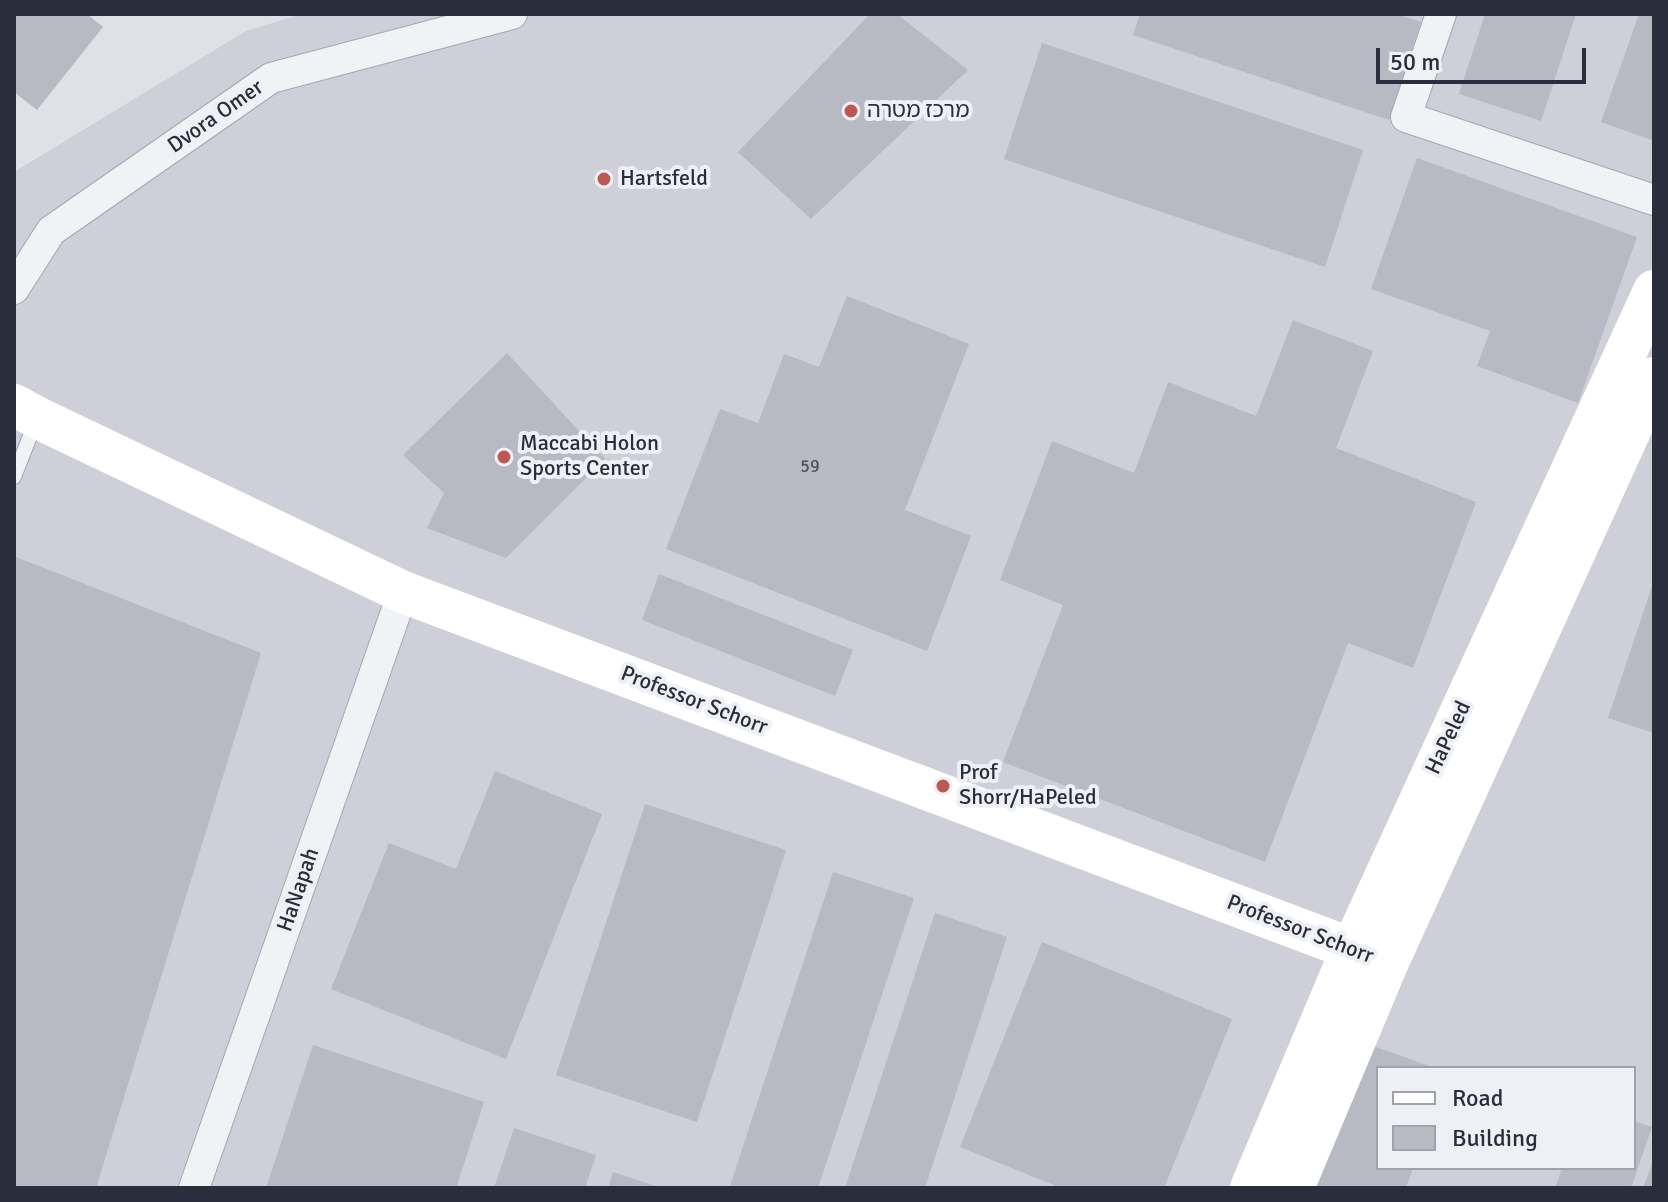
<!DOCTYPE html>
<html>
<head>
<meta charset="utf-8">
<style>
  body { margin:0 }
  #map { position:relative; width:1668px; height:1202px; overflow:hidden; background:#dfe1e7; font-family:Signika,sans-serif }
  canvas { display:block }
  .frame { position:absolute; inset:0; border:16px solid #2a2d3c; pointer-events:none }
  .legend { position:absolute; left:1376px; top:1066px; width:260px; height:104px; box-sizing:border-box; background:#eef0f5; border:2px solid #a0a2ab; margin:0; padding:10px 14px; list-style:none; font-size:24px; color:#2a2d3c }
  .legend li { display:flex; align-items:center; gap:16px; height:40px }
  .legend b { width:40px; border:2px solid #a0a2ab }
  .scale { position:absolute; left:1376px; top:48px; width:210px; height:36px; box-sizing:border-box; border:4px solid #2a2d3c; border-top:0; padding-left:10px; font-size:24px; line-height:28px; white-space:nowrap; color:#2a2d3c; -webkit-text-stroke:6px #eef0f5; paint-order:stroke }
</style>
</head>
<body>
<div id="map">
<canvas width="1668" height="1202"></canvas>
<div class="frame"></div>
<ul class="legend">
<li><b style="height:10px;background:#fff"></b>Road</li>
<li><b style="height:22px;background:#b7b9c3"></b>Building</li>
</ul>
<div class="scale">50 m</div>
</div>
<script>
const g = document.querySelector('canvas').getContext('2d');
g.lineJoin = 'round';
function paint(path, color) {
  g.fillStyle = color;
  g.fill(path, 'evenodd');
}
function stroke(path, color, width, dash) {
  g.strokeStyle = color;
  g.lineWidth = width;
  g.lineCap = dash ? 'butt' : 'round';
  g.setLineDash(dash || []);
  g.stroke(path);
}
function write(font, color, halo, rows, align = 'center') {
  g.font = font + ' Signika,"Noto Sans Hebrew",sans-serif';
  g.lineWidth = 8;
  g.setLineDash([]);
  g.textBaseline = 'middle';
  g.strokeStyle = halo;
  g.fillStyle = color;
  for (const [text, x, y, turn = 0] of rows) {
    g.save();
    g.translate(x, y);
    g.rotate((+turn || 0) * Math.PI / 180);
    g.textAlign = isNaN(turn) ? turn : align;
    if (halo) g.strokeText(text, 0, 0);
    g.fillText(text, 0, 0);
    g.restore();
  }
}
const built = new Path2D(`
  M 302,14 L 1654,14 L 1654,1188 L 14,1188 L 14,172 L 246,31 ZM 1378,1068 L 1634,1068 L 1634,1168 L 1378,1168 Z`);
const building = new Path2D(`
  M 14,14 L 87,14 L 103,27 L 37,110 L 14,92 Z
  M 870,14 L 897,14 L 968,70 L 811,219 L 738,152 Z
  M 1140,14 L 1397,14 L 1421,22 L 1389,120 L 1133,35 Z
  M 1485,14 L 1576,14 L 1541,121 L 1459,94 Z
  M 1639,14 L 1654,14 L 1654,141 L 1601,122 Z
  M 1042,43 L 1363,150 L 1325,267 L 1004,159 Z
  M 1417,158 L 1637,237 L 1578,403 L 1477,366 L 1490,331 L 1371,289 Z
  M 847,296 L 969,344 L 905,510 L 971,536 L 927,651 L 666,549 L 720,409 L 758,423 L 784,354 L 819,367 Z
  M 1293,320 L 1373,351 L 1336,448 L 1476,502 L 1413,668 L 1348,643 L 1265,862 L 1003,762 L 1063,605 L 1000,580 L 1052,441 L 1134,473 L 1168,382 L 1256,416 Z
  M 507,353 L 605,459 L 506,558 L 427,528 L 444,493 L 403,455 Z
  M 16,557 L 261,653 L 96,1188 L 14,1188 L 14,564 Z
  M 659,574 L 853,650 L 835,696 L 642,620 Z
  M 1653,583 L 1654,583 L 1654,733 L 1608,718 Z
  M 495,771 L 602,814 L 506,1059 L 331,989 L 389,843 L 456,869 Z
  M 645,804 L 786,850 L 697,1122 L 556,1075 Z
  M 833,872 L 914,898 L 818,1188 L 737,1188 L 730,1186 Z
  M 935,913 L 1007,937 L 925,1188 L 845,1188 Z
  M 1042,942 L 1232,1019 L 1164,1188 L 1061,1188 L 960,1147 Z
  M 1365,1043 L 1435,1068 L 1378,1068 L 1378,1168 L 1413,1168 L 1406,1188 L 1314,1188 Z
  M 313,1045 L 484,1102 L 456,1188 L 266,1188 Z
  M 1634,1121 L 1652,1127 L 1631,1188 L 1555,1188 L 1562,1168 L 1634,1168 Z
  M 514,1128 L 596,1155 L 585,1188 L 494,1188 Z
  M 1654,1159 L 1654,1188 L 1643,1188 Z
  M 613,1172 L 658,1187 L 658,1188 L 608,1188 Z`);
const lane = new Path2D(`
  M 14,477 L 36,421`);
const street = new Path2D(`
  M 1441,14 L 1406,117 L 1654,200
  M 14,289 L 51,231 L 271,78 L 512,14
  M 194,1188 L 403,592`);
const secondary = new Path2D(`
  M 14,405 L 38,418 L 403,592 L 1352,949 L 1387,964
  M 1251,1188 L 1352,949 L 1654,291
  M 1293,1188 L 1387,964 L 1654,378`);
const markers = [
  [851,111,8,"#bf5751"],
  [604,179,8,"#bf5751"],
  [504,457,8,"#bf5751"],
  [943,786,8,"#bf5751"]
];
const numberNames = [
  ["59",810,467]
];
const poiNames = [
  ["מרכז מטרה",867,111],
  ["Hartsfeld",620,179],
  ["Maccabi Holon",520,444],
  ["Sports Center",520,469],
  ["Prof",959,773],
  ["Shorr/HaPeled",959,798]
];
const streetNames = [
  ["Dvora Omer",216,117,-35],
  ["Professor Schorr",694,701,21],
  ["HaPeled",1449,738,-65],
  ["HaNapah",299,890,-71],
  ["Professor Schorr",1300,930,21]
];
paint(built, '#cecfd8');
paint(building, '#b7b9c3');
stroke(lane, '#a5a7b0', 16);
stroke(street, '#a5a7b0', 32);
stroke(lane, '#f1f2f6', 14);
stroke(street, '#f1f2f6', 30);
stroke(secondary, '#fff', 42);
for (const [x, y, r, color] of markers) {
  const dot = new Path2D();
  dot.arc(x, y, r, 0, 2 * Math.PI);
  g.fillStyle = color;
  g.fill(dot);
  stroke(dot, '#eef0f5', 3);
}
write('18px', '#4d505e', null, numberNames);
write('22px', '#2a2d3c', '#eef0f5', poiNames, 'left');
write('22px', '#2a2d3c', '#eef0f5', streetNames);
</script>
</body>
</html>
